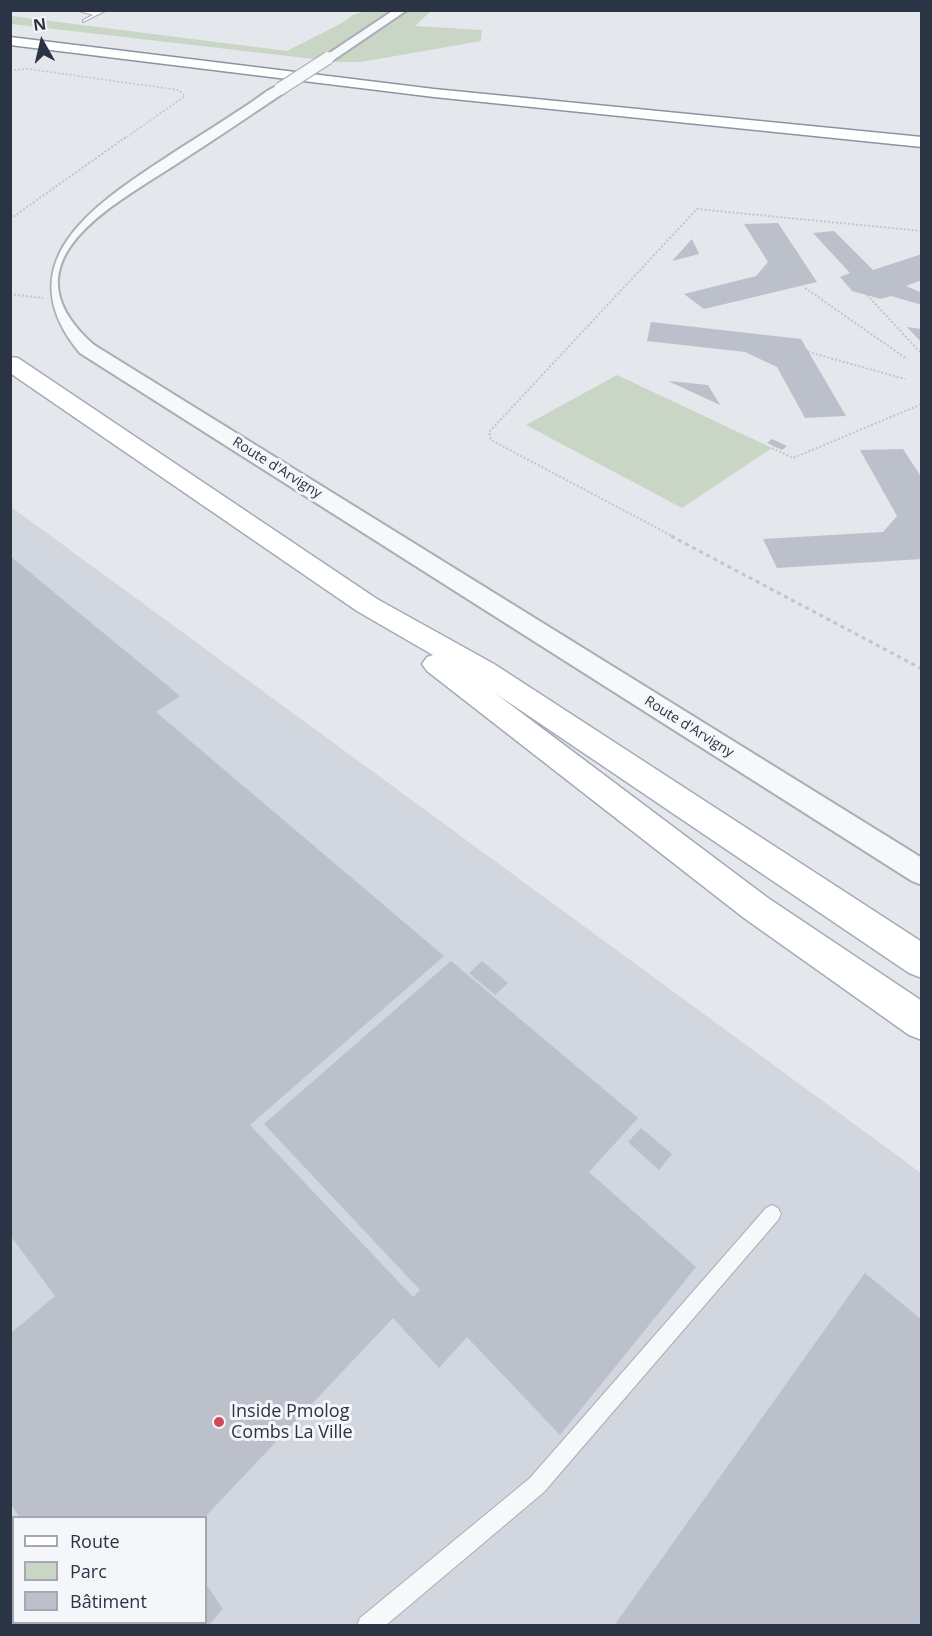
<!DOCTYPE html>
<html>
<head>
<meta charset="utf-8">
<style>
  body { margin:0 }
  #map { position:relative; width:932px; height:1636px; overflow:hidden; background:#e4e7ec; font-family:"Open Sans",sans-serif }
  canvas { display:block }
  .frame { position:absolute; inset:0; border:12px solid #2b3445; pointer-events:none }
  .legend { position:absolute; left:12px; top:1516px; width:195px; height:108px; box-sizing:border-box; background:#f4f6f9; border:2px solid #a4a8b1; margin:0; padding:8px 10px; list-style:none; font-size:18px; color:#2b3445 }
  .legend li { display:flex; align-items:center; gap:12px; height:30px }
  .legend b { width:30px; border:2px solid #a4a8b1 }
  .north { position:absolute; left:12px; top:12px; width:60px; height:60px; -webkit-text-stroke:4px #f4f6f9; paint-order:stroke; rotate:352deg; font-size:16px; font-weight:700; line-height:24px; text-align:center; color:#2b3445 }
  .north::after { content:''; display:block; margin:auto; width:21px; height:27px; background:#2b3445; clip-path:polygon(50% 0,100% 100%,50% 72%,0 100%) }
</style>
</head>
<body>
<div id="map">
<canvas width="932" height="1636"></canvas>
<div class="frame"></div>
<ul class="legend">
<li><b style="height:8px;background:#fff"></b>Route</li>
<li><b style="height:16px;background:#c9d6c5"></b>Parc</li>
<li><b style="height:16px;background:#bbc0ca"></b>Bâtiment</li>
</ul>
<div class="north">N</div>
</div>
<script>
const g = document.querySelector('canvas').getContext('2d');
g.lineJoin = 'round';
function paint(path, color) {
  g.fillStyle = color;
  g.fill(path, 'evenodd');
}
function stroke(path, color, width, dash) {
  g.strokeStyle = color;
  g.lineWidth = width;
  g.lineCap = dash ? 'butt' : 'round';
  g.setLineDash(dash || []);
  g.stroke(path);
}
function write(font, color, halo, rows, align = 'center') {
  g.font = font + ' "Open Sans",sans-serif';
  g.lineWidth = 6;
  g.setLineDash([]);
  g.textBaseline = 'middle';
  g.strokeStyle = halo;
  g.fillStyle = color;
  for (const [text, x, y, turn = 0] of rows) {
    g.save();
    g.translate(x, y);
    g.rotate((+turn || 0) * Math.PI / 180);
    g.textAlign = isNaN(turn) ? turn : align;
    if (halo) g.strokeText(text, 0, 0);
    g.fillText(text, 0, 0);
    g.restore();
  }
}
const built = new Path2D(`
  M 10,506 L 921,1173 L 921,1625 L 11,1625 ZM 14,1518 L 206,1518 L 206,1622 L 14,1622 Z`);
const green = new Path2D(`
  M 366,11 L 431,11 L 415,26 L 482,30 L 481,41 L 361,62 L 340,62 L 11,24 L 11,16 L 287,51 L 342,23 L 353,15 Z
  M 617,375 L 772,448 L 682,508 L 526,425 Z`);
const building = new Path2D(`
  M 778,223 L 817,282 L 704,309 L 684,294 L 756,276 L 768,262 L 744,224 Z
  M 834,231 L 873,270 L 922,254 L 922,280 L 906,286 L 922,293 L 922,305 L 891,296 L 881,299 L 852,291 L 840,277 L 850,273 L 813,233 Z
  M 692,239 L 699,254 L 672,261 Z
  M 651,322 L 801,339 L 846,416 L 805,418 L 777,367 L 745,352 L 647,341 Z
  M 907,327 L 922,329 L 922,343 Z
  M 669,381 L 708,385 L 720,405 L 668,381 Z
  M 772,439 L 787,446 L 782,450 L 767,443 Z
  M 903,449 L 922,478 L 922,559 L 777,568 L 763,539 L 883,532 L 897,516 L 860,450 Z
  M 10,556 L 180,696 L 156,712 L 444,956 L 250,1125 L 413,1297 L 420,1290 L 264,1124 L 451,961 L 638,1118 L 589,1172 L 696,1267 L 560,1435 L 467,1337 L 439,1368 L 393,1318 L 204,1518 L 20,1518 L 10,1503 L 10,1334 L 55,1296 L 10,1235 Z
  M 482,961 L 508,983 L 495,995 L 469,973 Z
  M 641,1128 L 672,1154 L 659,1170 L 628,1142 Z
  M 865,1273 L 922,1320 L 922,1626 L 618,1626 L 616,1623 Z
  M 206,1584 L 223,1609 L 208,1626 L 120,1626 L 118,1622 L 206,1622 Z`);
const pathFar2 = new Path2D(`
  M 10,70 L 28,69 L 179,90 L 185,96 L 124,139`);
const pathFar1 = new Path2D(`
  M 10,219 L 126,137
  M 805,288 L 907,359
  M 10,294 L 43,298
  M 867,295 L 920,352
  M 808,352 L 905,379
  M 772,448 L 793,458 L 922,404
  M 674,537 L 491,440 L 489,432 L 697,209 L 922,231`);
const path = new Path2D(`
  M 671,536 L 922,669`);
const service = new Path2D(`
  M 88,10 L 97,12 L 107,10 L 83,22 L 83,20 L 93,15 L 76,10 Z
  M 772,1205 L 778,1208 L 781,1214 L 778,1220 L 544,1492 L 385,1626 L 357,1626 L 360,1618 L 530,1478 L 766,1208 Z
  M 10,1605 L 14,1607 L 14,1622 L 24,1622 L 23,1626 L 10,1626 Z`);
const minor = new Path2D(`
  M 394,10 L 407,10 L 332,61 L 322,58 Z
  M 280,85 L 285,86 L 285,92 C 249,116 214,140 178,163 C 112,206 0,262 94,345 L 922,858 L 922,885 L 912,881 L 80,353 C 0,257 107,197 179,149 C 203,134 226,119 249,104 C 258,98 269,88 280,85 Z`);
const primary = new Path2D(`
  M 10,357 L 18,358 L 377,599 L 494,664 L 922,942 L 922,978 L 909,973 L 495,693 L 768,898 L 922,1001 L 922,1040 L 909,1035 L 744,918 L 427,671 L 422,664 L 427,657 L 433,655 L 357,611 L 10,373 Z`);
const motorway = new Path2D(`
  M 10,37 L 434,89 L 922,137 L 922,147 L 434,97 L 10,45 Z`);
const minorBridge = new Path2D(`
  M 280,89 L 328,58`);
const markers = [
  [219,1422,6,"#d1495b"]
];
const farStreetnames = [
  ["Route d'Arvigny",277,468,32],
  ["Route d'Arvigny",689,727,32]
];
const nearPoinames = [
  ["Inside Pmolog",231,1412],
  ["Combs La Ville",231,1433]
];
paint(built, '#d2d6de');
paint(green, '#c9d6c5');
paint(building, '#bbc0ca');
stroke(service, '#a9aeb7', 2);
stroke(minor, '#a9aeb7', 4);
stroke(primary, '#a3abb8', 3);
stroke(motorway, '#8b94a3', 3);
stroke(pathFar2, '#c2c5cb', 1.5, [2, 2]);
stroke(pathFar1, '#c2c5cb', 2, [2, 2]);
stroke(path, '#c2c5cb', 3, [4, 4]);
paint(service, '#f7f8fa');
paint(minor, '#f7f8fa');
paint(primary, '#fff');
paint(motorway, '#fff');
stroke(minorBridge, '#a9aeb7', 14, []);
stroke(minorBridge, '#f7f8fa', 12);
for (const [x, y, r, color] of markers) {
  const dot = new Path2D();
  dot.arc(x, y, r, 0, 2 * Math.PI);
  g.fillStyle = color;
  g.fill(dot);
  stroke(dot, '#f4f6f9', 2);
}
write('14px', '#2b3445', '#f4f6f9', farStreetnames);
write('18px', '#2b3445', '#f4f6f9', nearPoinames, 'left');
</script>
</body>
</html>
